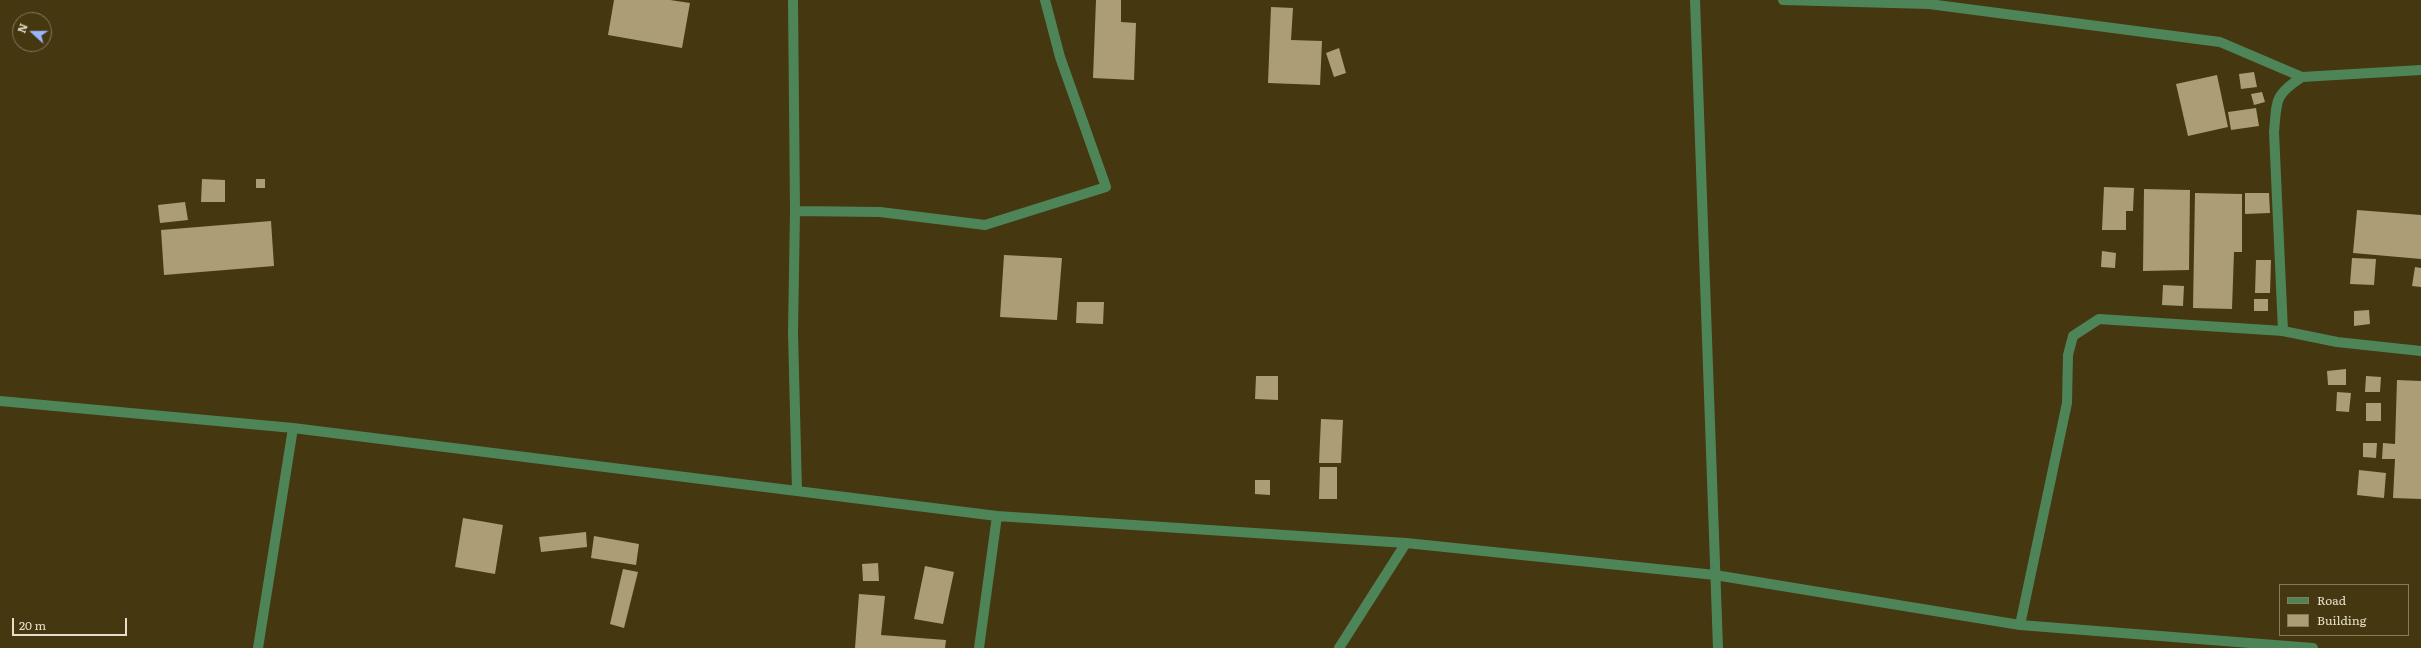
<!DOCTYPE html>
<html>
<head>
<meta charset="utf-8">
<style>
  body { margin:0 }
  #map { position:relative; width:2421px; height:648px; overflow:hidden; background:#453710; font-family:Literata,serif }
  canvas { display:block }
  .legend { position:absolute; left:2279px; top:584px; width:130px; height:52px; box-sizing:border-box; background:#453710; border:1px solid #857a5a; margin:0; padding:5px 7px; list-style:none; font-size:12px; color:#e6dec9 }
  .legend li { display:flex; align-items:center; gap:8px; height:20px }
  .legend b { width:20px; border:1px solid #857a5a }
  .north { position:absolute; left:12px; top:12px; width:40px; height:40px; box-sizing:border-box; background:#453710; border:1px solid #857a5a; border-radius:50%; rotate:291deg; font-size:11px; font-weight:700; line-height:16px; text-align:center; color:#e6dec9 }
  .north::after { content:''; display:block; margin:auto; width:14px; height:18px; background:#9bb5fd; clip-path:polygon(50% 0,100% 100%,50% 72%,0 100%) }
  .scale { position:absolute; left:12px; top:618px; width:115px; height:18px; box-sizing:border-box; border:2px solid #e6dec9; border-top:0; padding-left:5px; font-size:12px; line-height:14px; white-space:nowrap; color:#e6dec9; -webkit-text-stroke:3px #453710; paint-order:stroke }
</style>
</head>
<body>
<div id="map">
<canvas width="2421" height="648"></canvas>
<ul class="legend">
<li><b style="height:5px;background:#4e8558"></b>Road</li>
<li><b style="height:11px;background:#ad9d75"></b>Building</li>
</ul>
<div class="north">N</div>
<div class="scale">20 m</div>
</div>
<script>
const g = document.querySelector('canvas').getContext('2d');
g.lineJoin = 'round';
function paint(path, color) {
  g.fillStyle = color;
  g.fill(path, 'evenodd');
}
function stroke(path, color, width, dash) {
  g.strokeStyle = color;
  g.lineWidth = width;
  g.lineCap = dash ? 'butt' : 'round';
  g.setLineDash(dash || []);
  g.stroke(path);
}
const building = new Path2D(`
  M 614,0 L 670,0 L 690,3 L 682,48 L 608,35 Z
  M 1096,0 L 1121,0 L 1121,22 L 1136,23 L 1134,80 L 1093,78 Z
  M 1271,7 L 1293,8 L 1291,40 L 1322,41 L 1320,85 L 1268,83 Z
  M 1339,48 L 1346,73 L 1334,77 L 1326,53 Z
  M 2254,72 L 2257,87 L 2241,89 L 2239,74 Z
  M 2217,75 L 2228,127 L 2188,136 L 2176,84 Z
  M 2262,92 L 2265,102 L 2254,105 L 2251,94 Z
  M 2256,108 L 2259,126 L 2231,130 L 2228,112 Z
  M 202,179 L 225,180 L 225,202 L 201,202 Z
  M 256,179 L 265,179 L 265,188 L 256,188 Z
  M 2104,187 L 2134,188 L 2133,211 L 2126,211 L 2126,230 L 2102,230 Z
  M 2144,189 L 2190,190 L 2189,270 L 2143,271 Z
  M 2195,193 L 2242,194 L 2242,252 L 2234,252 L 2232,309 L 2193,308 Z
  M 2245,193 L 2269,193 L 2270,213 L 2245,214 Z
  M 185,202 L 188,220 L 160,223 L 158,205 Z
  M 2357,210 L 2421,215 L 2421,259 L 2353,253 Z
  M 271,221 L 274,266 L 164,275 L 161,230 Z
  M 2102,251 L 2116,253 L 2115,268 L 2101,267 Z
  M 1004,255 L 1062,258 L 1057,320 L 1000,317 Z
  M 2352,258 L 2376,259 L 2374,285 L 2350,284 Z
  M 2256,260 L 2271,260 L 2270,293 L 2255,293 Z
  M 2415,267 L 2421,268 L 2421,287 L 2412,286 Z
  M 2163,285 L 2184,286 L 2183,306 L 2162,305 Z
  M 2254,299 L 2268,299 L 2268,311 L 2254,311 Z
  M 1077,302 L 1104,302 L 1103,324 L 1076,323 Z
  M 2369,310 L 2370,324 L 2354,326 L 2354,311 Z
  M 2346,369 L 2346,385 L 2328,385 L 2327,371 Z
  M 1256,376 L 1278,376 L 1278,400 L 1255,399 Z
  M 2366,376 L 2381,377 L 2380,392 L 2365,392 Z
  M 2397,380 L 2421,381 L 2421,499 L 2393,498 L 2395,459 L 2382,459 L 2383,443 L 2395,444 Z
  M 2337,392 L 2351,393 L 2349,412 L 2336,411 Z
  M 2366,403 L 2381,403 L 2381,421 L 2366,421 Z
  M 1321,419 L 1343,420 L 1341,463 L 1319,463 Z
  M 2363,443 L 2377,443 L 2376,458 L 2363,457 Z
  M 1320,467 L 1337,467 L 1337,499 L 1319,499 Z
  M 2359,470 L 2386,473 L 2384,498 L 2357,495 Z
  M 1255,480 L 1270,480 L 1270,495 L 1255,494 Z
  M 463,518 L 503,525 L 495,574 L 455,567 Z
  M 586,532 L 587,547 L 541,552 L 539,537 Z
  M 594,536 L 639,544 L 636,565 L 591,558 Z
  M 878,563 L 879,581 L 863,581 L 862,564 Z
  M 925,566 L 954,572 L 943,624 L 914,619 Z
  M 623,569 L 638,572 L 624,628 L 610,624 Z
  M 859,594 L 885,596 L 881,635 L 946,640 L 945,648 L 855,648 Z`);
const minor = new Path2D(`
  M 793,0 L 795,211 L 793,333 L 797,491
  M 1695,0 L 1718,648
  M 1783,0 L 1929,4 L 2220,42 L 2302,77
  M 795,211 L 880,212 L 985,225 L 1106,187 L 1060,57 L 1045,0
  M 2283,331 L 2274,132 C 2277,100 2274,95 2302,77 L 2421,70
  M 0,401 L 293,428 L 997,516 L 1406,543 L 1715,575 L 2020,625 L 2313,648
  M 2020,625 L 2067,403 L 2068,355 L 2073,336 L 2099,319 L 2283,331 L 2337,342 L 2421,351
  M 258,648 L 293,428
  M 979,648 L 997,516
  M 1339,648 L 1406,543`);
paint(building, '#ad9d75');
stroke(minor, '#4e8558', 10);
</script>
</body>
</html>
